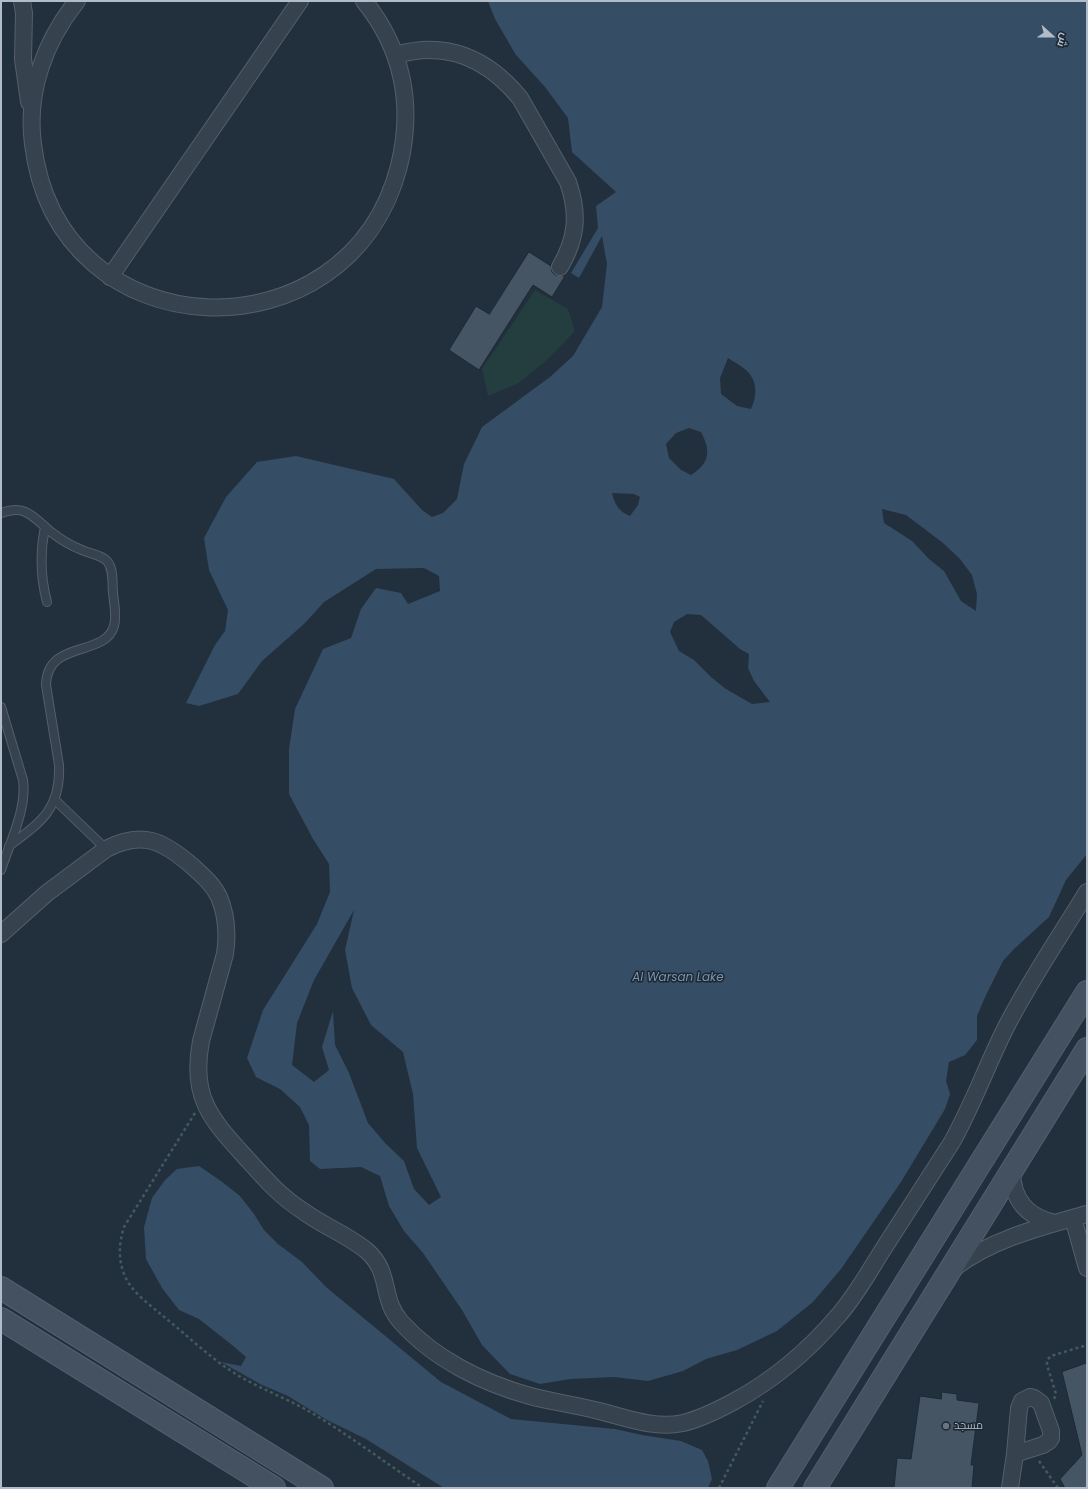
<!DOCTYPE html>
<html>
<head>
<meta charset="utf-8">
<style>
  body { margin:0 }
  #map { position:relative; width:1088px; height:1489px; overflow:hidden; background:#22303d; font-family:Poppins,Cairo,sans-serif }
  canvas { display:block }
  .frame { position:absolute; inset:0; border:2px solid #b2bcc9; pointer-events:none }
  .north { position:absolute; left:1032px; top:16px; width:40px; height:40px; -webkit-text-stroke:3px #1c2732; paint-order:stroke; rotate:111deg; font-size:11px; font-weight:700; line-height:16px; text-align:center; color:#b2bcc9 }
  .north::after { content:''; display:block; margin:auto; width:14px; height:18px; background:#b2bcc9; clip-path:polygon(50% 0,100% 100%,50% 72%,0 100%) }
</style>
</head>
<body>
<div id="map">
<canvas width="1088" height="1489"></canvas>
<div class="frame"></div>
<div class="north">ش</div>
</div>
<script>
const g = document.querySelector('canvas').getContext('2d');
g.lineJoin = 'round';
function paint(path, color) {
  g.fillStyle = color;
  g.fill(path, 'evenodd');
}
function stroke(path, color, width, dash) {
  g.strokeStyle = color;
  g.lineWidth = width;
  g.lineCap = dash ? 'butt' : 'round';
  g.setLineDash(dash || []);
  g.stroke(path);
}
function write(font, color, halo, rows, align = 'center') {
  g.font = font + ' Poppins,Cairo,sans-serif';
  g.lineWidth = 3;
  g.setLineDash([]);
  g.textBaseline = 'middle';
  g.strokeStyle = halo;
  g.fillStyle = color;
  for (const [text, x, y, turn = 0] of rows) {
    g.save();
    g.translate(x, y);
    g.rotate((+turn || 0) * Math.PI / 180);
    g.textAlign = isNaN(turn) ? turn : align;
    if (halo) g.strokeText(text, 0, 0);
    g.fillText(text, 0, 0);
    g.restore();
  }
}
const green = new Path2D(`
  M 535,290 L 568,309 L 575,331 L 547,360 L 519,383 L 488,396 L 482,369 Z`);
const water = new Path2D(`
  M 488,1 L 1087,1 L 1087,854 L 1066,880 L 1049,917 L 1014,949 L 1003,961 L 986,995 L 977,1016 L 977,1040 L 965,1055 L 949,1062 L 946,1081 L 950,1094 L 945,1109 L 901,1182 L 841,1269 L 813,1302 L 777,1331 L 737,1350 L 706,1359 L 683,1371 L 648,1381 L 614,1377 L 570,1379 L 540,1384 L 510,1374 L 482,1345 L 462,1310 L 423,1253 L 404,1231 L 389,1206 L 380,1176 L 361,1167 L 320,1169 L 310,1161 L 309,1125 L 300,1107 L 280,1089 L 256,1077 L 247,1058 L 263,1010 L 317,924 L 330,892 L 329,864 L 313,839 L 289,794 L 289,749 L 295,709 L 323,649 L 351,638 L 361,609 L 376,588 L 401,593 L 408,604 L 440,591 L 439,576 L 424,568 L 376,569 L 324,602 L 304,624 L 262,661 L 238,694 L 199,706 L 186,703 L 215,645 L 225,631 L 228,610 L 209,570 L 204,538 L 226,497 L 257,462 L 296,456 L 394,479 L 422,510 L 432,517 L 443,513 L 457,499 L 464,464 L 482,427 L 550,377 L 573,356 L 602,307 L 607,264 L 602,236 L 579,278 L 571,273 L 598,228 L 596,206 L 616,192 L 572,152 L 568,118 L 545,87 L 516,55 L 495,19 ZM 728,358 C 734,362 742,366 747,371 C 758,382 757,396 751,409 L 737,406 L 721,394 L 720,378 ZM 689,428 L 701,432 C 711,451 710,463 691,475 L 681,470 L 669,458 L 666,444 L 676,433 ZM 612,493 L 634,494 L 640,497 L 638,505 L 630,516 C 619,512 614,503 612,493 ZM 882,509 L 906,515 L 943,543 L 960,559 L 972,575 L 977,594 L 976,611 L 961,601 L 944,571 L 929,559 L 912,541 L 884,523 ZM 687,614 L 701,615 L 740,649 L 749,654 L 748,668 L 754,681 L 770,702 L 752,704 L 726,689 L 711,677 L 694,660 L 679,651 L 670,632 L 674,622 ZM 354,910 L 345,950 L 352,988 L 371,1025 L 403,1052 L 413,1094 L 417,1148 L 441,1197 L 429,1205 L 414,1189 L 404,1161 L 386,1144 L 368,1123 L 349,1073 L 335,1045 L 333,1011 L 322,1047 L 329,1070 L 314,1082 L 292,1065 L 297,1023 L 314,980 Z
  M 199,1166 L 221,1181 L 240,1196 L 254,1214 L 264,1230 L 278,1244 L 302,1262 L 326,1287 L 441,1382 L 511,1419 L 615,1429 L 642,1435 L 681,1441 L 702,1450 L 708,1461 L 712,1479 L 708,1488 L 444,1488 L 366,1439 L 327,1420 L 288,1396 L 262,1385 L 221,1362 L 241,1366 L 246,1357 L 232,1345 L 199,1319 L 179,1310 L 162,1288 L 146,1259 L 144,1227 L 152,1198 L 165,1180 L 177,1169 Z`);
const building = new Path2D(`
  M 529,252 L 551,266 L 552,272 L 555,275 L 565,276 L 552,297 L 533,285 L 479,370 L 449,350 L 476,306 L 489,314 Z
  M 1087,1363 L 1087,1488 L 1065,1488 L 1060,1479 L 1082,1455 L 1062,1372 Z
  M 942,1392 L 957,1394 L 957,1400 L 979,1403 L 971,1465 L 974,1465 L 972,1488 L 894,1488 L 897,1458 L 911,1459 L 920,1396 L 941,1399 Z`);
const path = new Path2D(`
  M 195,1113 L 124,1227 C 119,1243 118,1258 124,1274 C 131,1292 149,1304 163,1316 C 188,1336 211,1359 239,1376 C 263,1390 288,1399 312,1413 C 350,1436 386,1463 423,1488
  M 1054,1399 L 1056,1394 L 1047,1365 L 1047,1360 L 1051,1356 L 1087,1345
  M 1039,1461 L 1058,1488
  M 719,1488 L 763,1401`);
const lane = new Path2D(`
  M 1,513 C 26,504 33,517 51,532 C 60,539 71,546 82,550 C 90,554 100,554 107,561 C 114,569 112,583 113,593 C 114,603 117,616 114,626 C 105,658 47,639 46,685 L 59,765 C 61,809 41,822 9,846
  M 45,527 C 40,552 40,576 47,602
  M 1,707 L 23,780 C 27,809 10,842 1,870
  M 55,800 L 106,849`);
const street = new Path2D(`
  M 22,1 L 24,13 L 23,59 L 29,102
  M 77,1 C 45,41 26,92 33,144 C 58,354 349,362 399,166 C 414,106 403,49 364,1
  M 396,55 C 447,40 488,59 520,98 L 568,182 C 579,214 577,238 560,267
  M 110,277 L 300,1
  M 1,934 L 47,893 L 106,849 C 142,830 163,841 191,865 C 202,875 213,884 219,897 C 227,916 228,934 225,954 L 201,1041 C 190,1099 212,1120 248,1160 C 265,1179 281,1197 303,1211 C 323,1226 348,1235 367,1251 C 392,1273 380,1299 401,1322 C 434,1359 483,1383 530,1396 C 553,1402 576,1405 599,1411 C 627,1418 654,1429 683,1423 C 700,1419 718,1410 733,1402 C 772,1381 808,1351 837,1317 C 855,1297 868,1273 882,1251 C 906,1214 929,1178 952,1142 C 972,1106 986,1068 1004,1031 C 1028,983 1059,938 1087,892
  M 1012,1171 C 1012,1200 1027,1217 1055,1223
  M 1073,1218 L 1087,1268
  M 954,1268 C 992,1239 1041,1227 1087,1214
  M 1010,1488 L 1015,1454 L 1019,1408 L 1022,1401 L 1030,1397 L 1034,1398 L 1041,1403 L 1051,1431 L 1051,1438 L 1049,1441 L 1043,1445 L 1015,1454`);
const secondary = new Path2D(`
  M 1,1288 L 322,1488
  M 1,1319 L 274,1488
  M 778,1488 L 1087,992
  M 815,1488 L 1087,1049`);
const markers = [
  [946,1426,4,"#6b7280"]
];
const poiNames = [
  ["مسجد",954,1426]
];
const waterNames = [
  ["Al Warsan Lake",678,978]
];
paint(green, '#243d3e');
paint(water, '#354d65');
paint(building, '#465564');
stroke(building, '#1e2934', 1);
stroke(lane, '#555f6b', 10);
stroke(street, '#555f6b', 18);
stroke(secondary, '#555f6b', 24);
stroke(path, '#425a5c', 2.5, [3, 3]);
stroke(lane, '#36424d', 8);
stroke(street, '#36424d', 16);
stroke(secondary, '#445161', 22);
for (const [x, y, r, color] of markers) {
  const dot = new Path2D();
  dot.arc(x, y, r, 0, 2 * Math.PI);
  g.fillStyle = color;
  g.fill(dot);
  stroke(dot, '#1c2732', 1.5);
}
write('11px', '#b2bcc9', '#1c2732', poiNames, 'left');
write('italic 12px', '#7995b2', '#1c2732', waterNames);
</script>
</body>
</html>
